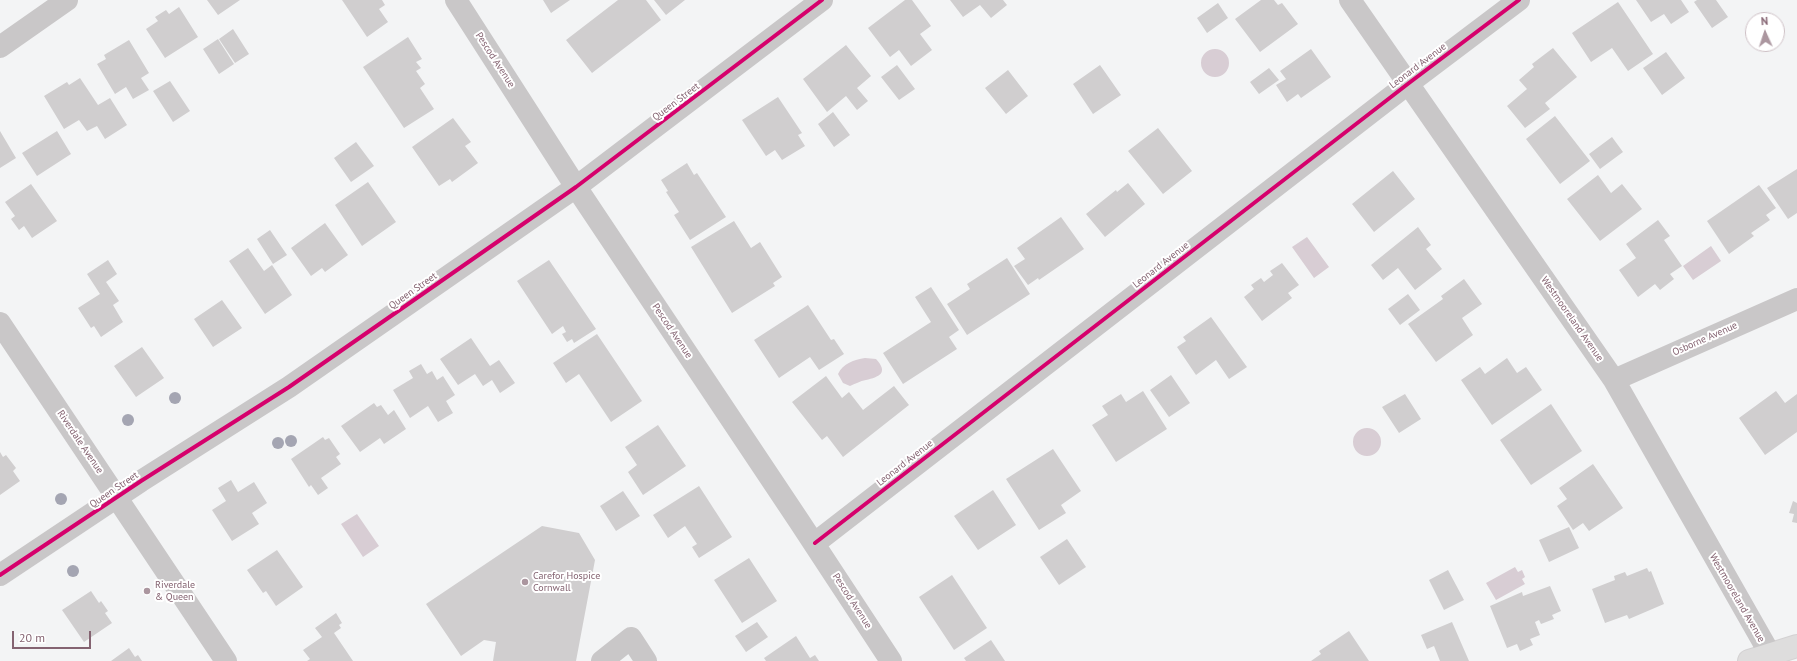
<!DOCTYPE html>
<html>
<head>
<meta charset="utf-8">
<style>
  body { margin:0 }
  #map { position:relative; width:1797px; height:661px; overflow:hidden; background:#f3f4f5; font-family:"PT Sans",sans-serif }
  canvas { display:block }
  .north { position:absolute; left:1745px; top:12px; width:40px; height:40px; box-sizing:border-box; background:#fff; border:1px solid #cec1c6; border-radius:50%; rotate:357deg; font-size:11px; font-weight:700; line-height:16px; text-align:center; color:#846371 }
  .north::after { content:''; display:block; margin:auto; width:14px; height:18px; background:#ab969f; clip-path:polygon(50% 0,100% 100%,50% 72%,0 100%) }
  .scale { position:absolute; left:12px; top:631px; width:79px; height:18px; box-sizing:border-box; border:2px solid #846371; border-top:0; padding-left:5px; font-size:12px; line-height:14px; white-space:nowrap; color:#846371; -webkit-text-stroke:3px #fff; paint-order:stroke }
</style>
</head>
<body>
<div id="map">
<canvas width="1797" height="661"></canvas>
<div class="north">N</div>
<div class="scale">20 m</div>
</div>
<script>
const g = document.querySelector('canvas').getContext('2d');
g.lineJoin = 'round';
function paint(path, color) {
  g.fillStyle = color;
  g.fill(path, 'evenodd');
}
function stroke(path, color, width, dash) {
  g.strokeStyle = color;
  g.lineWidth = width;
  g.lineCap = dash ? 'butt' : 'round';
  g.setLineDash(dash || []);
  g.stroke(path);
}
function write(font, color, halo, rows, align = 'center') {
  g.font = font + ' "PT Sans",sans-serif';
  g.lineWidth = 4;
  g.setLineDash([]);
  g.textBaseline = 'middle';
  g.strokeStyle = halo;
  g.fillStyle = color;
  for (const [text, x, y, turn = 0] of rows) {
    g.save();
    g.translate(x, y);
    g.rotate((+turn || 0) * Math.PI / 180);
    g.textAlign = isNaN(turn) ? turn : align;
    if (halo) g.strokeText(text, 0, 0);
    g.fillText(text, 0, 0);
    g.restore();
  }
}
const water = new Path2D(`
  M1201 63a14 14 0 1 1 28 0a14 14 0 1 1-28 0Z
  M 1307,237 L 1329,267 L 1314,278 L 1292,247 Z
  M 1711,246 L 1721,261 L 1693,280 L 1683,266 Z
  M 865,358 L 876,359 C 889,373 879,377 866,380 C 860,381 855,384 850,386 L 843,383 L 838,374 C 843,363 854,360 865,358 Z
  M1353 442a14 14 0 1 1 28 0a14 14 0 1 1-28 0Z
  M 357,514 L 379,546 L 363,557 L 341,524 Z
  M 1515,567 L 1518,572 L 1522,570 L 1525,577 L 1522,579 L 1525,584 L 1496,600 L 1486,583 Z`);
const building = new Path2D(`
  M 207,0 L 240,0 L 218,15 Z
  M 342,0 L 382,0 L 385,5 L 379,9 L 388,22 L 367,37 Z
  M 543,0 L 570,0 L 551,13 Z
  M 618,0 L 646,0 L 661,20 L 592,73 L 566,40 Z
  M 654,0 L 685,0 L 666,15 Z
  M 905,0 L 912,0 L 931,26 L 920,34 L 932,50 L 911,66 L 899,50 L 890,57 L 868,28 Z
  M 950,0 L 1003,0 L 1007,5 L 991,18 L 980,5 L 963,17 Z
  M 1261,0 L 1274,0 L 1278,5 L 1282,3 L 1298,24 L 1260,52 L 1235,19 Z
  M 1636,0 L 1681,0 L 1689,12 L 1671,24 L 1664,14 L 1651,22 Z
  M 1697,0 L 1716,0 L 1728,17 L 1712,28 L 1694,2 Z
  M 1618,2 L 1653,54 L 1628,71 L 1612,48 L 1591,62 L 1572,33 Z
  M 1218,3 L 1228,18 L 1207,33 L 1197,18 Z
  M 179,7 L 198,37 L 165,58 L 146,29 L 158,21 L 155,17 L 166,10 L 169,14 Z
  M 233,29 L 249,54 L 235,63 L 219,39 Z
  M 408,37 L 422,59 L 416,62 L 421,68 L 416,71 L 425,84 L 420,88 L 434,109 L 404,128 L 363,67 Z
  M 218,39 L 234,64 L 219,74 L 203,49 Z
  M 129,40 L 149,73 L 141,78 L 149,90 L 133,99 L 126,87 L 115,94 L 97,64 L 106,59 L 104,55 Z
  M 846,45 L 871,76 L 857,88 L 868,101 L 857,110 L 846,96 L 827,112 L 803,79 Z
  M 1553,48 L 1577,77 L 1545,103 L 1550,109 L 1525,128 L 1507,106 L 1527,89 L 1519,80 L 1534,67 L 1532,64 Z
  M 1311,49 L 1331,77 L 1301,98 L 1298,94 L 1287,102 L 1276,85 L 1286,79 L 1280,71 Z
  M 1666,52 L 1685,78 L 1662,95 L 1643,68 Z
  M 897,65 L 915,89 L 899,100 L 881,77 Z
  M 1100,65 L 1121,95 L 1093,114 L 1073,84 Z
  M 1269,68 L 1279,80 L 1259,94 L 1250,82 Z
  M 1008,70 L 1028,96 L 1006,114 L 985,88 Z
  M 80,78 L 98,105 L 110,98 L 127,125 L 105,139 L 97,126 L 87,131 L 79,120 L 64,129 L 44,96 L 67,82 L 69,85 Z
  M 170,81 L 190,111 L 173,122 L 153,91 Z
  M 778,97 L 802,133 L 798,135 L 805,146 L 782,160 L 775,150 L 766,156 L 742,120 Z
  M 833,112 L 850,135 L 834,147 L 818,124 Z
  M 1555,116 L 1590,161 L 1560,184 L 1526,139 Z
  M 453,118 L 471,142 L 465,146 L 478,163 L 452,182 L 450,179 L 439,186 L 412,147 Z
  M 1158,128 L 1192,171 L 1163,194 L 1128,151 Z
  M 0,131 L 16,158 L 0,168 Z
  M 57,131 L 71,154 L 37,176 L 22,153 Z
  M 1612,137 L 1623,152 L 1600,169 L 1589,154 Z
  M 356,142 L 374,166 L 351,182 L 334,158 Z
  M 687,163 L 694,175 L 697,173 L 726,217 L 690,240 L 674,215 L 679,212 L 666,192 L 668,191 L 661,180 Z
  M 1797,169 L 1797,213 L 1788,219 L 1767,188 Z
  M 1393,171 L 1415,199 L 1374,232 L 1352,204 Z
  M 1598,175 L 1611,193 L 1622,184 L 1642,209 L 1600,241 L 1567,199 Z
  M 368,182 L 396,222 L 362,246 L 335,205 Z
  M 1128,183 L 1145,204 L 1105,237 L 1086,214 L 1116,190 L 1117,192 Z
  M 31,184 L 57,221 L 32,238 L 24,226 L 19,230 L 11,219 L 15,216 L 5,202 Z
  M 1759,185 L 1776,208 L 1766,215 L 1770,220 L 1751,233 L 1754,236 L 1729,254 L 1707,221 Z
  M 1061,217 L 1084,249 L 1039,280 L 1038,278 L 1028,285 L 1014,266 L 1025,259 L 1017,248 Z
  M 1658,220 L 1670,236 L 1664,240 L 1682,266 L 1670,274 L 1674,279 L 1660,290 L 1655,284 L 1638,297 L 1619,270 L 1636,258 L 1626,244 Z
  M 734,221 L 751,248 L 760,242 L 782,277 L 773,283 L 775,286 L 732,313 L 691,247 Z
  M 325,223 L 348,255 L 325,272 L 322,268 L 311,276 L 291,248 Z
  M 1418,227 L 1431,245 L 1426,249 L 1442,269 L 1415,290 L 1398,268 L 1383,280 L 1371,265 Z
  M 270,230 L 287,255 L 273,264 L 257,239 Z
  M 248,248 L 264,271 L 272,265 L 292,295 L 265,314 L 229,261 Z
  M 1007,258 L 1030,294 L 967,335 L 947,304 L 970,289 L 967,284 Z
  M 108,260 L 117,274 L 106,282 L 119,301 L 113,305 L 123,322 L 101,337 L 94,326 L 91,328 L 78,308 L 100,294 L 87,274 Z
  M 549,260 L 596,329 L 574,343 L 572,339 L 567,342 L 562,334 L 566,332 L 563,326 L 552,334 L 517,281 Z
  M 1282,263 L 1299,285 L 1288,293 L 1292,298 L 1262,321 L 1244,297 L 1254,289 L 1251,285 L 1261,278 L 1264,282 L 1273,275 L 1270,271 Z
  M 1464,279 L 1482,304 L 1462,318 L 1473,335 L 1436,362 L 1408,324 L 1443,299 L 1441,296 Z
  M 931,287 L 959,330 L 949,337 L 957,349 L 903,384 L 883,353 L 931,322 L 915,297 Z
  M 1408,294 L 1420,310 L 1400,325 L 1388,309 Z
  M 222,300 L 242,328 L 213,347 L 194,319 Z
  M 808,305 L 831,340 L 834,339 L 844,354 L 819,370 L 810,357 L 779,378 L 754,340 Z
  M 1211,317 L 1247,367 L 1229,379 L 1216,360 L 1196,375 L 1177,347 L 1186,341 L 1183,337 Z
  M 597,334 L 642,401 L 611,422 L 579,374 L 566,383 L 553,363 Z
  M 471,338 L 490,366 L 499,360 L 515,383 L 500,393 L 492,380 L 483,386 L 475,374 L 458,385 L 440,359 Z
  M 142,347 L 164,378 L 136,397 L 114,366 Z
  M 1507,358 L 1517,373 L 1526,367 L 1542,390 L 1492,425 L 1461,380 L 1480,367 L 1485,374 Z
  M 421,364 L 427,374 L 432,371 L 437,380 L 443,376 L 455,395 L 446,401 L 453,413 L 438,422 L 428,406 L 410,418 L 393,390 L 413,378 L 409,371 Z
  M 1171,375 L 1190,403 L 1169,417 L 1150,390 Z
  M 826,376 L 842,398 L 849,392 L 863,410 L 894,386 L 909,405 L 843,457 L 827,436 L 822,440 L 792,402 Z
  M 1143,391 L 1167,429 L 1116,462 L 1092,425 L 1108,415 L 1102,406 L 1121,394 L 1126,402 Z
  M 1776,391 L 1785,403 L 1797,394 L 1797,432 L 1765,455 L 1739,418 Z
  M 1405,394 L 1421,419 L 1399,433 L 1382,407 Z
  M 374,403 L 377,407 L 381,405 L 388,415 L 394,410 L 406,429 L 384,444 L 380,438 L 360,452 L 341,426 Z
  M 1551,404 L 1582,451 L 1531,485 L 1500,440 Z
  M 658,425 L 686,466 L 643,495 L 628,472 L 637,465 L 625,447 Z
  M 323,437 L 325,440 L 329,438 L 340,454 L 336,457 L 341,464 L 321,478 L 328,488 L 318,495 L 311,485 L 309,487 L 291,459 Z
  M 1053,449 L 1081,491 L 1061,505 L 1066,513 L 1039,530 L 1006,479 Z
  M 0,452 L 3,457 L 6,455 L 16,468 L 13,471 L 20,481 L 0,495 Z
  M 1593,464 L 1623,508 L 1589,531 L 1583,523 L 1573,530 L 1557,506 L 1567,499 L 1559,488 Z
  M 231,480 L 238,492 L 254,482 L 267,503 L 252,513 L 259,524 L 232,541 L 212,510 L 226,501 L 218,488 Z
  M 699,486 L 732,537 L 699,558 L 692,547 L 697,544 L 685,526 L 668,538 L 653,515 Z
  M 993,490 L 1016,525 L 978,550 L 954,516 Z
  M 623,491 L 640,516 L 616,531 L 600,506 Z
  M 1793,501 L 1797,503 L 1797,523 L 1792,522 L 1794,514 L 1789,513 Z
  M 542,526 L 579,533 L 595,560 L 576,661 L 493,661 L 496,642 L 484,640 L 461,656 L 426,604 Z
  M 1569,527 L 1579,548 L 1549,562 L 1539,540 Z
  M 1067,539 L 1086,567 L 1059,585 L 1040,557 Z
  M 277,550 L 303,587 L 276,606 L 266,591 L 263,593 L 247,570 Z
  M 749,558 L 777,601 L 742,623 L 714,580 Z
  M 1647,568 L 1649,572 L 1651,571 L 1664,604 L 1629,619 L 1627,615 L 1605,623 L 1592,589 L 1615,580 L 1614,576 L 1625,572 L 1627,576 Z
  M 1448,570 L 1464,600 L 1444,610 L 1429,580 Z
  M 952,575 L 987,628 L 954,650 L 919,597 Z
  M 1550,586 L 1561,611 L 1552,615 L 1554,619 L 1541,624 L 1539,620 L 1535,622 L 1540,635 L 1530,639 L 1533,645 L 1520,651 L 1517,644 L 1507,648 L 1490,606 L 1522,592 L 1523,596 Z
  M 91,591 L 99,603 L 101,601 L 108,611 L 105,613 L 112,623 L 84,642 L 62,610 Z
  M 336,613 L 342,623 L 339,625 L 341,628 L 334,633 L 353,661 L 307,661 L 310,659 L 303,650 L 322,637 L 315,628 Z
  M 757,622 L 768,637 L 746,652 L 735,636 Z
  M 1452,622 L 1469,661 L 1440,661 L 1434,646 L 1427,649 L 1421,635 Z
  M 1349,631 L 1369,661 L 1311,661 L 1321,654 L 1319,651 Z
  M 796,636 L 810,658 L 815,655 L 819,661 L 766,661 L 764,658 Z
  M 991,640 L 1005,661 L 966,661 L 964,658 Z
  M 129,648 L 135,657 L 138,655 L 142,661 L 111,661 Z`);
const minor = new Path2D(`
  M 456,0 L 576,187 L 799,521 L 891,661
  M 1350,0 L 1614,380 L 1770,654
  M 0,47 L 67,0
  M 0,323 L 226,661
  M 1614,380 L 1797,299
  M 815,543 L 1409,83 L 1519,0
  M 0,575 L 141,481 L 289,387 L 490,247 L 576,187 L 822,0
  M 602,661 L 631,638 L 646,661`);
const major = new Path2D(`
  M 1749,661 L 1797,646`);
const cycleway = new Path2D(`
  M 815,543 L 1409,83 L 1519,0
  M 0,575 L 141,481 L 289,387 L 490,247 L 576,187 L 822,0`);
const trees = [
  [175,398],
  [128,420],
  [291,441],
  [278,443],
  [61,499],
  [73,571]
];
const markers = [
  [525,582,4,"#ab969f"],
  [147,591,4,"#ab969f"]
];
const streetNames = [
  ["Pescod Avenue",495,60,57],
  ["Leonard Avenue",1418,66,-37],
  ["Queen Street",676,102,-37],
  ["Leonard Avenue",1161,265,-38],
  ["Queen Street",413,291,-35],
  ["Westmooreland Avenue",1572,319,55],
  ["Pescod Avenue",672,331,56],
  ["Osborne Avenue",1705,339,-24],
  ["Riverdale Avenue",80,442,56],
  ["Leonard Avenue",905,463,-38],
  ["Queen Street",114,490,-34],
  ["Westmooreland Avenue",1737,598,60],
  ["Pescod Avenue",852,601,57]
];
const poiNames = [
  ["Carefor Hospice",533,576],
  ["Cornwall",533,588],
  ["Riverdale",155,585],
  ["& Queen",155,597]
];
paint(water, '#d8cdd4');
paint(building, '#d0cecf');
stroke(major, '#d3d1d2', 24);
stroke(minor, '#c9c7c8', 22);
stroke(major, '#dedddd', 22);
stroke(cycleway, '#d6006c', 4);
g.fillStyle = '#a4a5b2';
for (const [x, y] of trees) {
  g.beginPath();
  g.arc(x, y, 6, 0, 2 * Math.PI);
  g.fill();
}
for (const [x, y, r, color] of markers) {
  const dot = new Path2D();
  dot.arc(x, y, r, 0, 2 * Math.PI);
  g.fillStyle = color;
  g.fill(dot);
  stroke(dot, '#fff', 1.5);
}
write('10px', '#846371', '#fff', streetNames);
write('10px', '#846371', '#fff', poiNames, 'left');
</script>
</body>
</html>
